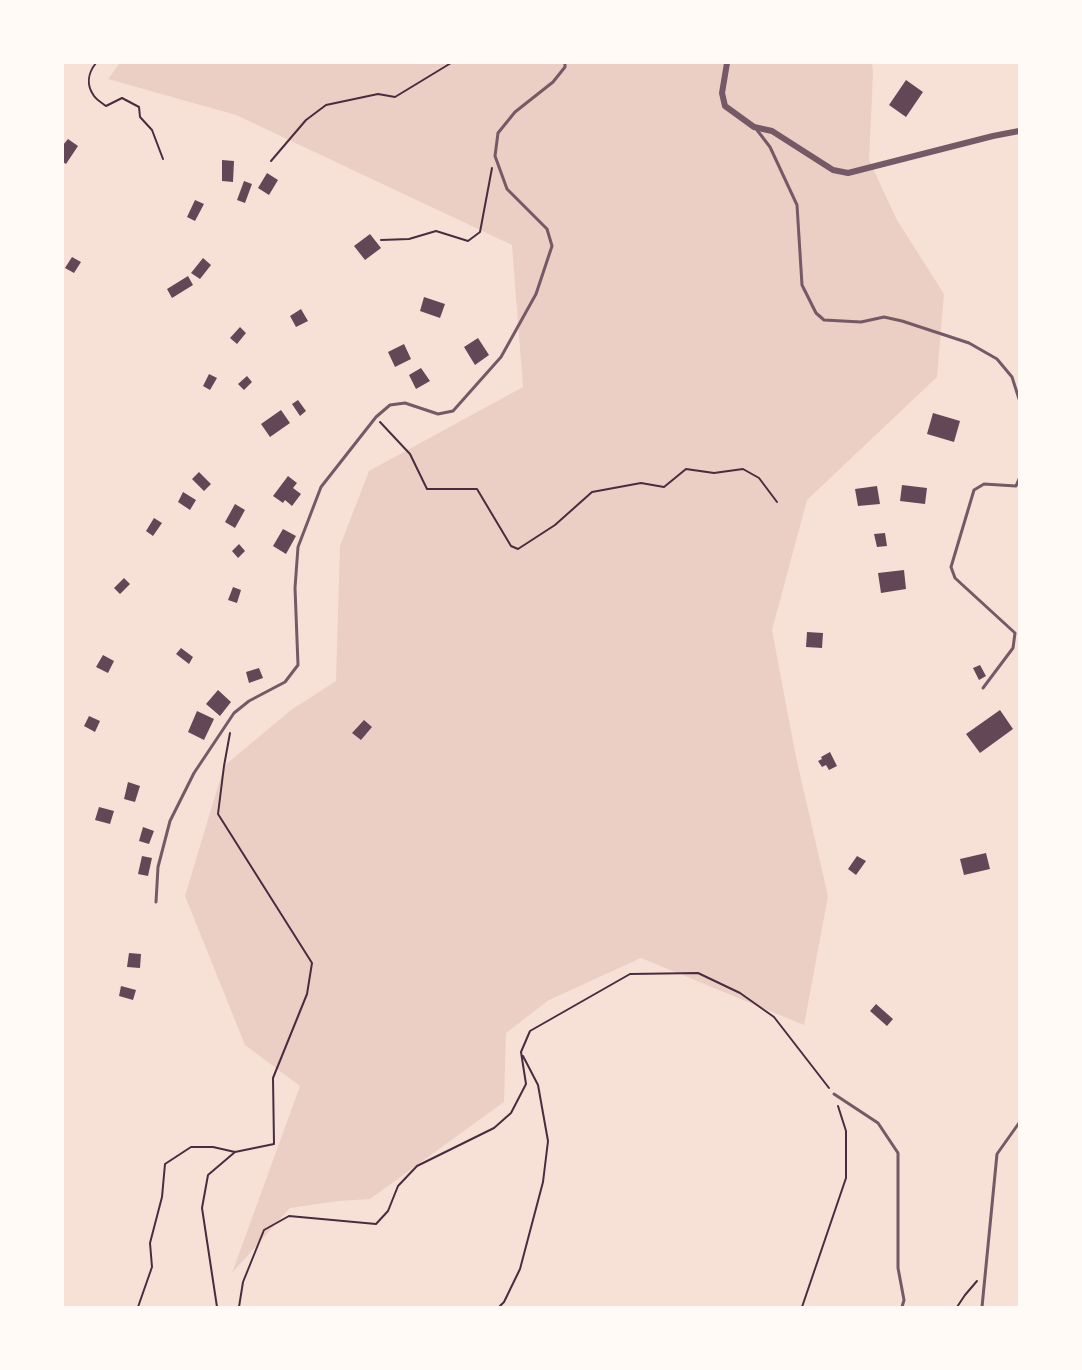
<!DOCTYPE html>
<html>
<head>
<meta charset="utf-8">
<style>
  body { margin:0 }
  #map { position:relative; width:1082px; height:1370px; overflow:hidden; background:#f7e1d7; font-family:"Roboto Condensed",sans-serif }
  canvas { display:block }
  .frame { position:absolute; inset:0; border:64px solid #fffaf5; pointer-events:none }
</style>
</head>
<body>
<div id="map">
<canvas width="1082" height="1370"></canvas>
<div class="frame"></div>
</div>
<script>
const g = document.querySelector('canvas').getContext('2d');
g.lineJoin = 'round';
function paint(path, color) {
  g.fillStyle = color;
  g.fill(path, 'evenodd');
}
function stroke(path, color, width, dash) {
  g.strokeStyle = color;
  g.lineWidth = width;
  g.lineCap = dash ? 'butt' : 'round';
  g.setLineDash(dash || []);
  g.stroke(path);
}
const green = new Path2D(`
  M 120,63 L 872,63 L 873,73 L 869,160 L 897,220 L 944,294 L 937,377 L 807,500 L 772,630 L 796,757 L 828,896 L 804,1025 L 641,958 L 549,1000 L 506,1033 L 504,1102 L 370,1199 L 338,1201 L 290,1208 L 232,1273 L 300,1086 L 245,1045 L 185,896 L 224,766 L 291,710 L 336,681 L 340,546 L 369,471 L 523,387 L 512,245 L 236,115 L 108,79 Z`);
const building = new Path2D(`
  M 906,80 L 923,92 L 906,117 L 889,105 Z
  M 68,139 L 78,146 L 66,164 L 63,162 L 63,145 Z
  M 222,160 L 234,161 L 233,182 L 222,181 Z
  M 267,173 L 278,180 L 269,195 L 258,188 Z
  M 244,181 L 252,184 L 245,203 L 237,200 Z
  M 195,200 L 204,204 L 195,221 L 187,217 Z
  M 370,234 L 381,248 L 365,260 L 354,246 Z
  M 72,257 L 81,262 L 74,273 L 65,268 Z
  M 203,258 L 211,265 L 200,279 L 191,273 Z
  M 188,276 L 193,285 L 172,298 L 167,289 Z
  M 424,297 L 445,304 L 440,318 L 420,311 Z
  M 301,309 L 308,321 L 296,327 L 290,316 Z
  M 240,327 L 246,333 L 237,344 L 230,338 Z
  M 478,338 L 489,355 L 475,365 L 464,347 Z
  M 404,344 L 411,359 L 395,367 L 388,352 Z
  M 421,368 L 430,381 L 416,389 L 409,375 Z
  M 209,374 L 217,378 L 210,390 L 203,386 Z
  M 247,376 L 252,382 L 244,390 L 238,384 Z
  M 298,400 L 306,411 L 300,416 L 292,404 Z
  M 281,410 L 290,423 L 270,437 L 261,424 Z
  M 933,413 L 960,421 L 954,442 L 927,434 Z
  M 199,472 L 211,484 L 204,491 L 192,479 Z
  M 288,476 L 297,483 L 293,488 L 301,494 L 292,506 L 285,500 L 283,503 L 273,496 Z
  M 902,485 L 927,488 L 925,504 L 900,501 Z
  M 877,486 L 880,504 L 858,506 L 855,489 Z
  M 183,492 L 196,500 L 190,510 L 178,502 Z
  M 235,504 L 245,510 L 235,528 L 225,522 Z
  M 154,518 L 162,523 L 153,536 L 146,531 Z
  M 283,529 L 296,536 L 286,554 L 273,546 Z
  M 885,533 L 887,546 L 877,547 L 874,534 Z
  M 239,544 L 245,551 L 238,558 L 232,551 Z
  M 904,570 L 906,589 L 881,593 L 878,573 Z
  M 124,578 L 130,584 L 120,594 L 114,588 Z
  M 233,587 L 241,590 L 237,603 L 228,600 Z
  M 807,632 L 823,633 L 822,648 L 806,647 Z
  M 181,648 L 193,657 L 189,664 L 176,654 Z
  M 103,655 L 114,661 L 108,673 L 96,667 Z
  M 980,665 L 986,676 L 979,680 L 973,668 Z
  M 259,668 L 263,678 L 249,683 L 246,672 Z
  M 218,690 L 231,702 L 220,716 L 206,704 Z
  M 1000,710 L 1013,729 L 980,753 L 966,734 Z
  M 197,711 L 214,719 L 204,740 L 188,732 Z
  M 89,716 L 100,721 L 95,732 L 84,726 Z
  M 364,720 L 372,727 L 361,740 L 352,733 Z
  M 830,752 L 837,766 L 829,770 L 826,765 L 822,767 L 818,761 L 822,759 L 821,757 Z
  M 128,782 L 140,786 L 135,802 L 124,799 Z
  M 99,807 L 114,811 L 110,824 L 95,820 Z
  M 143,827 L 154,831 L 149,844 L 139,841 Z
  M 986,853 L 990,869 L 964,875 L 960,859 Z
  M 142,856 L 152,858 L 148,876 L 138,874 Z
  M 857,856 L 866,861 L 856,875 L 848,869 Z
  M 129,953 L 141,954 L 140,968 L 127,967 Z
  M 121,986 L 136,990 L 133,1000 L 119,996 Z
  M 876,1004 L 893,1019 L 887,1026 L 870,1011 Z`);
const path = new Path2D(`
  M 96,63 C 88,73 86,85 94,96 C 97,100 102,103 106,106 L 122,98 L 139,107 L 140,117 L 152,130 L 163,159
  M 271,161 L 306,120 L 326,105 L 378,94 L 395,97 L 451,63
  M 381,240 L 409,239 L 436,231 L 468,241 L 480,232 L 492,168
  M 380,422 L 410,454 L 427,489 L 477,489 L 511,546 L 518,549 L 555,525 L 592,492 L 641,483 L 664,487 L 686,469 L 714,473 L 743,469 L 759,478 L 777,502
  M 138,1307 L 152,1267 L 150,1243 L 162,1197 L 165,1164 L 191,1147 L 213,1147 L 235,1152
  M 217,1307 L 202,1208 L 208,1175 L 235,1152 L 274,1144 L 273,1078 L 307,994 L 312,963 L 218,814 L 224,766 L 230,733
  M 239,1307 L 243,1282 L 264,1230 L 289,1216 L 376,1224 L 388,1211 L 398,1186 L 417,1166 L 494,1128 L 511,1113 L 526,1084 L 521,1052 L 530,1031 L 630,974 L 698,973 L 740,993 L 774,1017 L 829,1088
  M 499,1307 L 504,1302 L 520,1269 L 543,1182 L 548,1141 L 538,1085 L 523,1056
  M 802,1307 L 846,1178 L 846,1131 L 838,1106
  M 957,1307 L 965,1295 L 977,1281`);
const service = new Path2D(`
  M 757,130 L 770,147 L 797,205 L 802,285 L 816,313 L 824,320 L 861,322 L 884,317 L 902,321 L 969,343 L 997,359 L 1012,377 L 1019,399
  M 983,688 L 1013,648 L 1015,633 L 955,578 L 951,567 L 974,490 L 984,484 L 1016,486 L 1019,479
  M 156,902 L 158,867 L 170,821 L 194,773 L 234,713 L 249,701 L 285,682 L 298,665 L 295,588 L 298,547 L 321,487 L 376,417 L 390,405 L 405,403 L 438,414 L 453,411 L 501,357 L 536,294 L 552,246 L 547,229 L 507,189 L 495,156 L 498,133 L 515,112 L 553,82 L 565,67 L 565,63
  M 834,1094 L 878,1123 L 898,1153 L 898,1268 L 904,1300 L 902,1307
  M 982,1307 L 997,1154 L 1019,1123`);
const minor = new Path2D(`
  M 727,63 L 722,93 L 725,106 L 754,127 L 772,131 L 833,170 L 848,173 L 993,136 L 1019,131`);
paint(green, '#ebcfc5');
paint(building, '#644757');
stroke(path, '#4a2c40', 2);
stroke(service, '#755966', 3);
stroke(minor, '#755966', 6);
</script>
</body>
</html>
